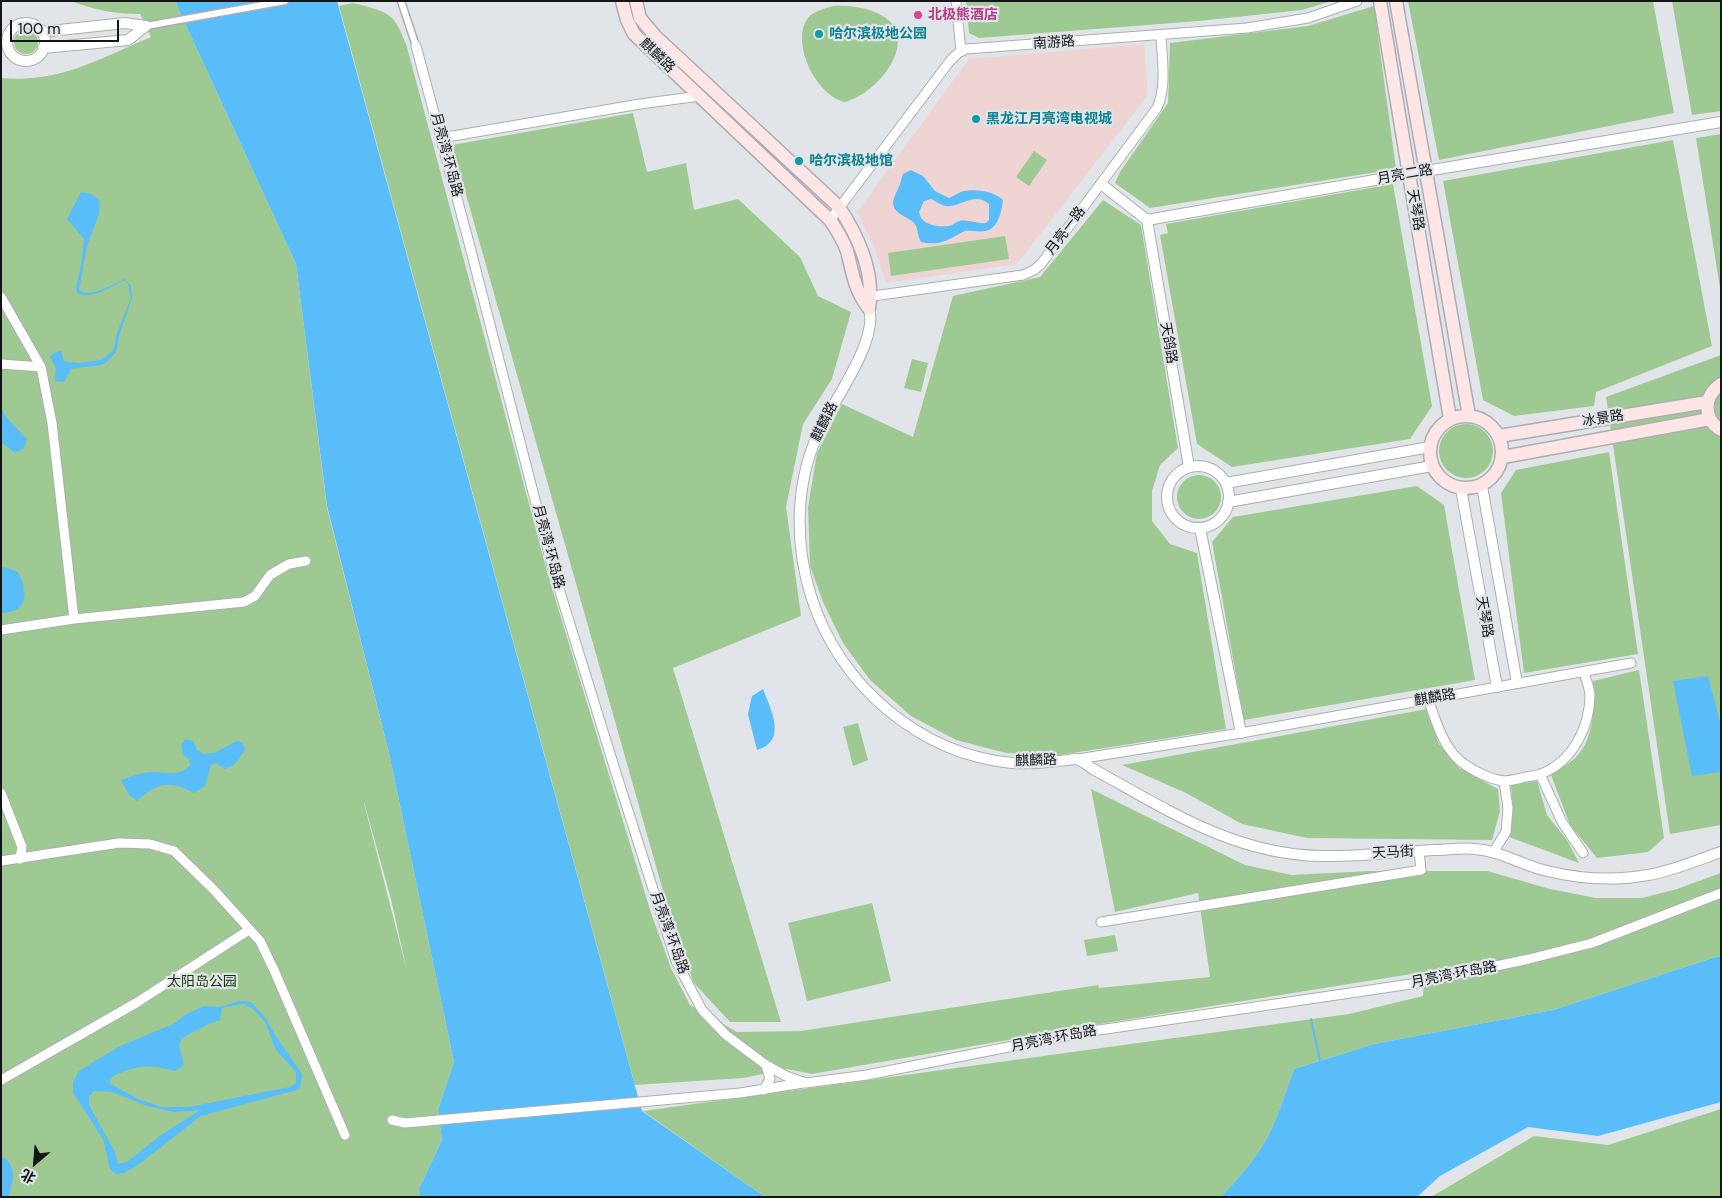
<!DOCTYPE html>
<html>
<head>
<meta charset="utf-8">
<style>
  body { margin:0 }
  #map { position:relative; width:1722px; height:1198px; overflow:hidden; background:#e1e5e9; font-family:"DM Sans","Noto Sans SC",sans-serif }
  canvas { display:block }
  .frame { position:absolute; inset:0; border:2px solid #141517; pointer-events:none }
  .north { position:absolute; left:10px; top:1138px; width:50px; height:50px; -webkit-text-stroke:4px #e1e5e9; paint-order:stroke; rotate:207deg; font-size:14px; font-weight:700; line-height:20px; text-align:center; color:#141517 }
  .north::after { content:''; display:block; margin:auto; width:18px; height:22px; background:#141517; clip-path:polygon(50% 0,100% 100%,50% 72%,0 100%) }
  .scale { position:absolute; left:10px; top:20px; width:109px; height:22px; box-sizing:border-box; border:2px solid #141517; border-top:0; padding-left:6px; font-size:15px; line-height:18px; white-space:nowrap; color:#141517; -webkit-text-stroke:4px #e1e5e9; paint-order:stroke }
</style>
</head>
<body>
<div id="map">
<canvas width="1722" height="1198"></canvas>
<div class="frame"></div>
<div class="north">北</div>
<div class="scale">100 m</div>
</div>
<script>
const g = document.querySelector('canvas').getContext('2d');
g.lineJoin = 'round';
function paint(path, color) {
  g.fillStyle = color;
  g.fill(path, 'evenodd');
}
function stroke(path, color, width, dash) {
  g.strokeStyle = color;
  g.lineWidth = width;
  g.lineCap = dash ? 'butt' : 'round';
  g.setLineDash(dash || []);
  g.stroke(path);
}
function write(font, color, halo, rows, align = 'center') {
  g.font = font + ' "DM Sans","Noto Sans SC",sans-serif';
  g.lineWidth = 4.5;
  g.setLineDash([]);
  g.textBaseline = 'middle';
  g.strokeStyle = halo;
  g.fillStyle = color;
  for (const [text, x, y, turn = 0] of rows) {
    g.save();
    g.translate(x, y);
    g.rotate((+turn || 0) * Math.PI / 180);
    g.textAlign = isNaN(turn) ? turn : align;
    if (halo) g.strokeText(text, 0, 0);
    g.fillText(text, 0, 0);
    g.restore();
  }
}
const commercial = new Path2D(`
  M 1144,44 L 1148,95 L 1017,264 L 886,283 L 873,244 L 857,212 L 969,59 Z`);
const green = new Path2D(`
  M 71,1 L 176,1 L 178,8 L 296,264 L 327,508 L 389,753 L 454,1062 L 438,1110 L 442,1140 L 419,1189 L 420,1197 L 1,1197 L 1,78 C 61,83 98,59 151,37 L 140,14 C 114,14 95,10 71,1 ZM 364,802 L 391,899 L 407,971 L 364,803 Z
  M 966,1 L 1332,1 L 1302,10 L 1199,21 L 979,38 L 969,33 Z
  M 1408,1 L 1653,1 L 1674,113 L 1439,160 Z
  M 1672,1 L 1721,1 L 1721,111 L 1692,115 Z
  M 353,3 C 389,12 394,12 407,47 L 548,575 L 651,913 L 671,968 L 690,1005 L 737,1032 L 801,1031 L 1098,985 L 1099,988 L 1210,977 L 1198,893 L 1115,912 L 1091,789 L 1245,865 L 1292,875 L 1370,871 L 1487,871 L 1550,889 L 1596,898 L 1642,898 L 1677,889 L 1721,873 L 1721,956 L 1713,958 L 1553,1010 L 1374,1044 L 1294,1069 C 1285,1094 1277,1122 1263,1145 C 1251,1164 1236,1181 1221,1197 L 765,1197 L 643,1111 L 1349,1014 L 1423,996 L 1424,972 L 1106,1023 L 812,1074 L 787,1069 L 743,1078 L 635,1085 L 339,6 Z
  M 833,6 C 852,4 891,10 897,33 C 904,61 870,96 845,102 C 817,96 792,46 806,21 C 811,11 824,9 833,6 Z
  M 1374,6 L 1396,169 L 1150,208 L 1115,183 L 1120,172 L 1168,103 L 1170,43 L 1308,26 Z
  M14 42a12 12 0 1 1 24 0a12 12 0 1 1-24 0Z
  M 633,113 L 647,172 L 686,163 L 694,210 L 738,199 L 800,257 L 818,296 L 851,312 L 832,379 L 803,424 L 786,507 L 801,616 L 673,668 L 781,1022 L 730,1022 L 694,983 L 676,937 L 452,145 Z
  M 1721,134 L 1721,294 L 1696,138 Z
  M 1673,140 L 1712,346 L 1596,392 L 1594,406 L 1514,416 L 1483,400 L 1443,181 Z
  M 1034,151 L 1047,160 L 1029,186 L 1016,177 Z
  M 1393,184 L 1432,406 L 1410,439 L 1232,467 L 1197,444 L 1160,235 L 1168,233 L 1166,224 Z
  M 1103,200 L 1141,225 L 1178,448 L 1160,465 L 1152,491 L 1152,521 L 1170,544 L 1197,553 L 1226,729 L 1060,755 L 1006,753 L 956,740 L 911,716 L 870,680 L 843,643 L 823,602 L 810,566 L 808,507 L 817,453 L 842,404 L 913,437 L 953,296 L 1040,277 Z
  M 1005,236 L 1009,259 L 891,276 L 888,253 Z
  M 1721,355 L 1721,825 L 1670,834 L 1606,397 Z
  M 912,359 L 928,363 L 921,392 L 904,388 Z
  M1439 451a27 27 0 1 1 54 0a27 27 0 1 1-54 0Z
  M 1609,452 L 1638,654 L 1524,673 L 1501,493 L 1516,470 Z
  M1177 497a22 22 0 1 1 44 0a22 22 0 1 1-44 0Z
  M 1417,486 L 1444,505 L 1475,680 L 1244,720 L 1212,542 L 1233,517 Z
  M 1639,670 L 1664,838 L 1648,852 L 1597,858 L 1570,825 L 1551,775 C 1558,770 1567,765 1574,759 C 1594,742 1595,705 1593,681 Z
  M 1427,709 L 1439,744 L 1459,768 L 1498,789 L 1500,811 L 1492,840 L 1307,838 L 1242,824 L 1186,793 L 1122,765 Z
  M 858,723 L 868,760 L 853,766 L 843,727 Z
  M 1537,781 L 1547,815 L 1567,840 L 1579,863 L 1509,837 L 1513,812 L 1511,785 Z
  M 872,903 L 891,981 L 807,1001 L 788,923 Z
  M 1115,935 L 1118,951 L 1087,956 L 1084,940 Z
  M 1721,1109 L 1721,1197 L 1431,1197 L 1534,1136 L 1608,1145 Z`);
const water = new Path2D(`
  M 176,1 L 337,1 L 642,1111 L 765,1197 L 420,1197 L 419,1189 L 442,1140 L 438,1110 L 454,1062 L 389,753 L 327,506 L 296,264 L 178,8 Z
  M 911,170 L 923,176 L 935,191 L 949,198 C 954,196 959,192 964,191 C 976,189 993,191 1003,200 C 1002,208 1000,219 995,225 C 987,235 975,230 965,231 C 962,232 958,235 955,236 C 944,243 934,245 921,242 C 917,235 918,228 915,224 C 911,219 904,217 899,213 C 889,206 894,197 898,189 C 901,184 901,179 903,174 ZM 931,199 C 937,202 943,207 950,206 C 963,205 975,192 989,204 L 989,220 L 986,223 C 977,224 968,219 959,221 C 956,222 954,224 952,225 C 945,228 927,226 922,219 C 920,217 920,214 919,212 L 924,201 Z
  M 81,192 L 92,194 L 100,201 L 99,214 L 87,246 L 79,290 C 90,299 113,284 125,279 L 131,286 L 132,298 L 120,333 L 116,352 L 107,362 L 101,365 L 71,369 L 64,382 L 55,381 L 56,368 L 50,357 L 54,353 L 61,351 L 64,361 L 78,363 L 101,360 L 113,351 L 117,333 L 131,298 L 128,284 L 125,280 C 110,287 93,300 77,293 L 76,289 L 81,265 L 84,239 L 67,219 Z
  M 1,408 L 7,418 L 27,439 L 24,448 L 15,453 L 1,442 Z
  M 5,567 L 18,572 C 28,591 29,613 1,613 L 1,569 Z
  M 1708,676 L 1721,725 L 1721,772 L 1692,776 L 1673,681 Z
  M 763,689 C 771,710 788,741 757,750 L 748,714 L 752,696 Z
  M 186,739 L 193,741 L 197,749 L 203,754 L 214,753 L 237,741 L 243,743 L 245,750 L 234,765 L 225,769 L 216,763 L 211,765 L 205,786 L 194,793 C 171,780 157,782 137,801 L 129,795 L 121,780 C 130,777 142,772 152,772 C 166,771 179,778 190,765 L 189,759 L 183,755 L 181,744 Z
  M 1721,956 L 1721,1102 L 1598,1136 L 1528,1127 L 1440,1176 L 1417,1197 L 1221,1197 C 1236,1181 1251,1164 1263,1145 C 1277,1122 1285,1094 1294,1069 L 1374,1044 L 1553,1010 L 1713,958 Z
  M 240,1001 L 251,1002 L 265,1017 L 275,1035 L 302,1074 L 300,1089 L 201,1116 L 138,1165 L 124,1173 L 116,1174 L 110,1169 L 103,1139 L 73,1093 L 73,1082 L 79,1071 L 118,1047 L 173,1024 L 187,1014 L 204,1006 L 220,1007 ZM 243,1004 L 252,1008 L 265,1022 L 276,1050 L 296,1072 L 296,1083 L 290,1087 L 189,1107 L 162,1107 L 138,1099 L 109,1083 L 113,1076 C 138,1065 148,1064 175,1071 L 184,1065 L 179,1045 L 182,1038 L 207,1025 L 220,1020 L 222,1008 ZM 94,1091 L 112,1092 L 147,1106 L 174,1112 L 200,1110 L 161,1135 L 127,1162 L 118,1164 L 115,1152 L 89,1105 L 89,1097 Z
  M 1,1157 L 5,1158 C 17,1170 14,1182 8,1197 L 1,1197 Z`);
const stream = new Path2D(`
  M 1311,1019 L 1320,1061`);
const pedestrian = new Path2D(`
  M 401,1 L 416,46
  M 146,26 L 285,1`);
const minor = new Path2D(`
  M 956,1 L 961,51
  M 416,46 L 469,243 L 552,566 L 616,773 L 676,961 L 702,1010 L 726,1035 L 766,1065 L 786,1076 L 806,1083 L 867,1075 L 1079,1033 L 1411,984 L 1529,959 L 1592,943 L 1721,893
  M 441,138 L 640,104 L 700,96
  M 830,220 L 950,61 L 958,53 L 966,49 L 1247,28 L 1308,18 L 1357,1
  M 1,297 L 41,367 L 52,423 L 74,619 L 1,630
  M 866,297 L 1023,275 L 1034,270 L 1041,264 L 1157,108 C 1167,86 1162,59 1161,36
  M 1,364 L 41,367
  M 74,619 L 244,602 L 255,596 L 270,575 L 289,564 L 306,561
  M 1428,699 C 1435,718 1441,741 1456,757 C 1467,768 1488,779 1504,781 C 1509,781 1517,779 1522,778 C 1528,776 1536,776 1541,774 C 1573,761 1590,727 1590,694 C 1589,687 1586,679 1584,672
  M 1078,759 L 1241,733 L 1631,663
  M 1540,774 L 1562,822 L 1583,853
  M 1,793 L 22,847 L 20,859
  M 1494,851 L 1506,832 L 1508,808 L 1504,781
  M 1,861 L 119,843 L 150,844 L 174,851 L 214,890 L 260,941 L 274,970 L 345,1135
  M 1101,922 L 1421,870 L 1419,851
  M 1,1080 L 136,1003 L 249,930
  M 764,1090 L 770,1079 L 766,1065
  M 392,1120 L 405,1123 L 740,1093 L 803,1083`);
const tertiary = new Path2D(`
  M7 42a19 19 0 1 1 38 0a19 19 0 1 1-38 0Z
  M 41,32 L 125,23 L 146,26
  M 43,48 L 128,40 L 146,26
  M 1101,184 L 1147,220 L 1426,171 L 1721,122
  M 1147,220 L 1189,467
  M 869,309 C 879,342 830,405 817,436 C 795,486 795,545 811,596 C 839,685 919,754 1012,763 C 1028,764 1042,763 1058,761 C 1064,761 1071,759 1076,759 C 1082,760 1088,766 1093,769 C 1166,809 1233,854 1320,856 C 1358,857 1396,852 1433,850 C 1447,850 1462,847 1475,849 C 1501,851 1522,865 1547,871 C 1580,879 1615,881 1648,875 C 1673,871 1697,860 1721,852
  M1167 497a31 31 0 1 1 62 0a31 31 0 1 1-62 0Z
  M 1226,483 L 1430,447
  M 1482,486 L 1517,683
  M 1461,489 L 1497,687
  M 1228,502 L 1432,466
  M 1200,528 L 1241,733`);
const secondary = new Path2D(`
  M 622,1 L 627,20 L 634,34 L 830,220 C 837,230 843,240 847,251 C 853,274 854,289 869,309
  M 636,1 L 640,18 L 656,37 L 839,207 C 858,236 875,273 869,309
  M 1380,1 L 1450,419
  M 1396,1 L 1469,416
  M 1721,384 C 1703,396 1703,419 1721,430
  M1430 452a36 36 0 1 1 72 0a36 36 0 1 1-72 0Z
  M 1499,436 L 1707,402
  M 1503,457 L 1710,419`);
const markers = [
  [918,15,5,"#d1479c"],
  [819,34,5,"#0f9aa8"],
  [976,119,5,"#0f9aa8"],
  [799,161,5,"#0f9aa8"]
];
const hotelNames = [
  ["北极熊酒店",928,15]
];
const cultureNames = [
  ["哈尔滨极地公园",829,34],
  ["黑龙江月亮湾电视城",986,119],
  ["哈尔滨极地馆",809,161]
];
const streetNames = [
  ["南游路",1054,43,-4],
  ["麒麟路",657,56,44],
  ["月亮湾·环岛路",446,155,75],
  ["月亮二路",1405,175,-10],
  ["天琴路",1415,210,80],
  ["月亮一路",1066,231,-53],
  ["天鸽路",1168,343,80],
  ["冰景路",1603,419,-9],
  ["麒麟路",825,422,-64],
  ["月亮湾·环岛路",548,547,75],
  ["天琴路",1484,617,80],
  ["麒麟路",1435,698,-10],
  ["麒麟路",1036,761,-2],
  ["天马街",1393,853,-3],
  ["月亮湾·环岛路",669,933,70],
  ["月亮湾·环岛路",1454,975,-11],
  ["月亮湾·环岛路",1054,1039,-11]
];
const parkNames = [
  ["太阳岛公园",202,982]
];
paint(commercial, '#eed4d3');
paint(green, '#9fc992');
paint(water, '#58bdf9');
stroke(stream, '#58bdf9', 2);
stroke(pedestrian, '#abaeb2', 9);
stroke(minor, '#abaeb2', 11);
stroke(tertiary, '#abaeb2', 12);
stroke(secondary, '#abaeb2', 15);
stroke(pedestrian, '#fff', 6);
stroke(minor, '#fff', 9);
stroke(tertiary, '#fff', 10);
stroke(secondary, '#fee6e6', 12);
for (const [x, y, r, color] of markers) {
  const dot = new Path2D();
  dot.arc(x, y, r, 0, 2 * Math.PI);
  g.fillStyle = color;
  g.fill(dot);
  stroke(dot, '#e1e5e9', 2);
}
write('bold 14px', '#b23c85', '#e1e5e9', hotelNames, 'left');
write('bold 14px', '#0d838f', '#e1e5e9', cultureNames, 'left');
write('14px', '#141517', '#e1e5e9', streetNames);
write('14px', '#0f3700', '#e1e5e9', parkNames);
</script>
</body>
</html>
